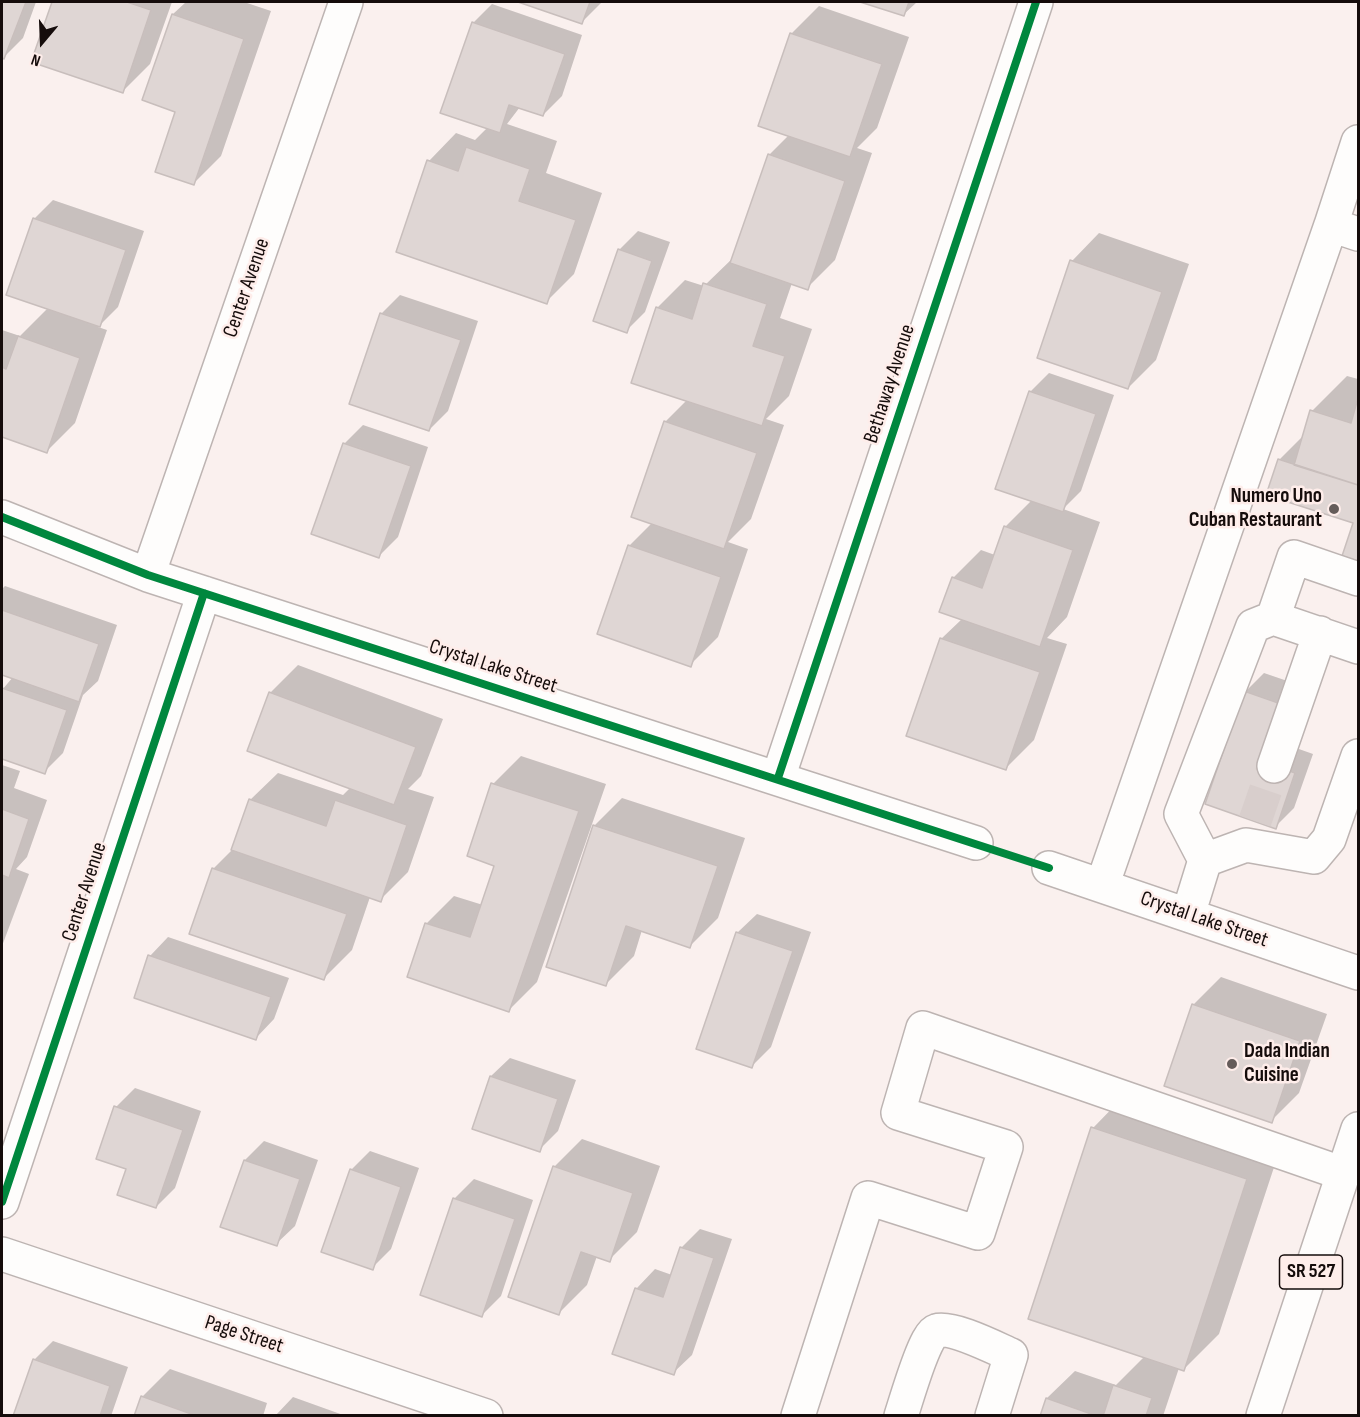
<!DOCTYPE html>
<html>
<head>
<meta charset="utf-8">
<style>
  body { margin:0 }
  #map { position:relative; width:1360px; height:1417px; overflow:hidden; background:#faf0ee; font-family:"Sofia Sans Condensed",sans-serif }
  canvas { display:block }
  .frame { position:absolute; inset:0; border:3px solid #150c0b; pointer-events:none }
  .north { position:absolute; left:12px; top:12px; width:60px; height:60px; -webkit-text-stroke:4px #feedea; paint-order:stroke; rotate:199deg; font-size:16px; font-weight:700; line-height:24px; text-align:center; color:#150c0b }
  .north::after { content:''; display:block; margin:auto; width:21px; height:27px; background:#150c0b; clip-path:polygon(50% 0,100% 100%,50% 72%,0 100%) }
</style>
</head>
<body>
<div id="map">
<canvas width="1360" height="1417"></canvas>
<div class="frame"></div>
<div class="north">N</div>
</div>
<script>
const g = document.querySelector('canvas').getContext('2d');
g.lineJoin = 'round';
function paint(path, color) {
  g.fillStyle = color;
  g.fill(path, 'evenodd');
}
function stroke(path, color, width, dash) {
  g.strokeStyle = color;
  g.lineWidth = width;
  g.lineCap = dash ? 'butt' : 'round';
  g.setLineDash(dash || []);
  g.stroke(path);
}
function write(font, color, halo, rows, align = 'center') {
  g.font = font + ' "Sofia Sans Condensed",sans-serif';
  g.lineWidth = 5;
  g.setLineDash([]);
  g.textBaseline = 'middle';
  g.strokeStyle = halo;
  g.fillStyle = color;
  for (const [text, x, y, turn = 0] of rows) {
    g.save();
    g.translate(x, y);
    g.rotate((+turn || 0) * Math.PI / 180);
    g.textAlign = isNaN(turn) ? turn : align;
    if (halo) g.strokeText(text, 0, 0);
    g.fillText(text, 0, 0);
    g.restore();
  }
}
const shadow = new Path2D(`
  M 2,2 L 36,2 L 23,38 L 4,57 L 2,56 Z
  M 53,2 L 172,2 L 150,64 L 122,92 L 33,61 Z
  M 186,2 L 244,2 L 271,11 L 221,156 L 193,184 L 177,111 L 173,14 Z
  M 523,2 L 602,2 L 582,22 Z
  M 865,2 L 917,2 L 903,15 Z
  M 492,4 L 582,35 L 562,96 L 543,115 L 520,107 L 507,124 L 557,141 L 546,173 L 602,193 L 574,274 L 546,302 L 429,161 L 456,133 L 475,140 L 487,128 L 473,23 Z
  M 819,6 L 909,37 L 877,128 L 857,148 L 872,153 L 835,260 L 807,288 L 792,283 L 780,318 L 812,329 L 789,396 L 766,419 L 784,425 L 751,519 L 728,542 L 748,549 L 718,637 L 690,665 L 629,546 L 652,523 L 665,422 L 687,400 L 657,308 L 685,280 L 704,286 L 734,257 L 769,155 L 789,135 L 791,34 Z
  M 53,200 L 144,231 L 118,307 L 98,327 L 107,330 L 75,423 L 47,451 L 2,435 L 2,330 L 20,336 L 48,308 L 34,219 Z
  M 638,231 L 670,242 L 645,312 L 626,331 L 619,250 Z
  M 1099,233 L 1189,264 L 1156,360 L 1128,388 L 1072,261 Z
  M 400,295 L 478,321 L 448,411 L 429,430 L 381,314 Z
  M 1049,373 L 1114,395 L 1081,491 L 1063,509 L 1100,522 L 1067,617 L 1047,638 L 1067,644 L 1034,740 L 1006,768 L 941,639 L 962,619 L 953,578 L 981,550 L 995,555 L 1005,527 L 1032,500 L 1030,392 Z
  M 1347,376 L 1358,379 L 1358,559 L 1344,555 L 1355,522 L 1279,460 L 1305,434 L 1312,411 Z
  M 363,425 L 428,447 L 398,537 L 379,556 L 344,444 Z
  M 5,586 L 117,625 L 98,681 L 83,695 L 63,753 L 44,772 L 2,758 L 2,690 L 13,677 L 2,673 L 2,589 Z
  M 298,665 L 443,719 L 421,776 L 408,789 L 434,797 L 408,872 L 380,900 L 370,897 L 352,950 L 324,978 L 213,869 L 234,848 L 250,800 L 278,773 L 343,795 L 350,788 L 270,693 Z
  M 1264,673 L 1302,686 L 1282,743 L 1313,754 L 1294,808 L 1275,827 L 1245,692 Z
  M 521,756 L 606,784 L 537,982 L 509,1010 L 426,924 L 454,896 L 483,905 L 496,865 L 469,855 L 493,784 Z
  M 2,765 L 20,771 L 14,788 L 47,800 L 27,857 L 16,869 L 29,874 L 2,946 Z
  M 622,798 L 745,838 L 718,918 L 690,946 L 642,930 L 634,956 L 606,984 L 548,966 L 595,825 Z
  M 757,914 L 811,932 L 771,1047 L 752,1066 L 698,1048 L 738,932 Z
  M 168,937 L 289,978 L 274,1019 L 256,1038 L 150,956 Z
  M 1221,977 L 1327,1014 L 1299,1093 L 1271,1121 L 1193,1005 Z
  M 510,1058 L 576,1080 L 558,1131 L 539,1150 L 474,1128 L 491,1076 Z
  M 135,1088 L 201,1111 L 175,1188 L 156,1207 L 128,1168 L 116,1107 Z
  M 1128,1092 L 1282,1143 L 1219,1334 L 1183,1370 L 1179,1368 L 1163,1416 L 1041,1416 L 1047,1398 L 1075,1371 L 1116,1385 L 1144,1357 L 1093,1128 Z
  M 582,1139 L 660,1166 L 637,1232 L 609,1260 L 597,1256 L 587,1285 L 559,1313 L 554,1167 Z
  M 264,1141 L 318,1160 L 295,1226 L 276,1244 L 222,1226 L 245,1160 Z
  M 370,1151 L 419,1168 L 391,1249 L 372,1268 L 351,1170 Z
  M 474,1179 L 533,1200 L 501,1296 L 482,1315 L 422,1294 L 455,1198 Z
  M 700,1229 L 732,1239 L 692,1355 L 673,1373 L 614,1353 L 637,1288 L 655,1269 L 672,1275 L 681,1248 Z
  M 53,1341 L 128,1367 L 111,1416 L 15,1416 L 34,1360 Z
  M 170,1369 L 267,1403 L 263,1416 L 136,1416 L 142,1397 Z
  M 293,1397 L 346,1416 L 275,1416 Z`);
const building = new Path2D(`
  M 2,2 L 26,2 L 4,59 L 2,58 Z
  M 52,2 L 127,2 L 151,10 L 123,93 L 31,62 Z
  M 518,2 L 590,2 L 582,24 Z
  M 860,2 L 909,2 L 904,16 Z
  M 172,14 L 244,39 L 194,185 L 155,172 L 175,112 L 142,100 Z
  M 472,22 L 565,54 L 543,116 L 509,105 L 500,133 L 440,113 Z
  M 790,33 L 882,64 L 850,157 L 758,126 Z
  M 466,147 L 530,169 L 519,201 L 576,220 L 547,304 L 396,252 L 427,160 L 458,171 Z
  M 768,154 L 845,181 L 808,290 L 730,263 Z
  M 33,218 L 126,250 L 100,327 L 6,295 Z
  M 618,249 L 652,261 L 627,333 L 593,321 Z
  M 1070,260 L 1162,292 L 1128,389 L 1037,358 Z
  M 703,283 L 767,304 L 753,346 L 785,356 L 762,426 L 631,383 L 656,307 L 692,319 Z
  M 380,313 L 461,340 L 429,431 L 349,404 Z
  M 18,336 L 80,358 L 47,453 L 2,437 L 2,367 L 6,369 Z
  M 1029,391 L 1096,414 L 1063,512 L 995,489 Z
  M 1358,398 L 1358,485 L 1294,465 L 1310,410 L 1351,423 Z
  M 664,421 L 757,453 L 724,549 L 631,517 Z
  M 343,443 L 411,466 L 379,558 L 311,534 Z
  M 1278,459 L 1358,485 L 1358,561 L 1342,556 L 1353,523 L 1266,495 Z
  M 1004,526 L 1073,550 L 1040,647 L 939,612 L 952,577 L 982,588 Z
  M 628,545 L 721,577 L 691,667 L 597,634 Z
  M 2,610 L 99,644 L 79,702 L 2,675 Z
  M 940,638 L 1040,672 L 1006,770 L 906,736 Z
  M 2,688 L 67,710 L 45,774 L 2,759 Z
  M 1244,691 L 1284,705 L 1264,762 L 1295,773 L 1276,829 L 1205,804 Z
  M 269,692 L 416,747 L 394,805 L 247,751 Z
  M 491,783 L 579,811 L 509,1012 L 407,977 L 425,923 L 470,937 L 494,866 L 467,856 Z
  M 249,799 L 326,826 L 335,800 L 407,825 L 381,902 L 231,850 Z
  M 2,809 L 29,819 L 9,878 L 2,875 Z
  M 593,825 L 718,866 L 690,948 L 626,926 L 606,986 L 546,967 Z
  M 212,868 L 347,914 L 324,980 L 189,934 Z
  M 736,932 L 793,951 L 752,1068 L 696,1049 Z
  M 148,955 L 271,997 L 256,1040 L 134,998 Z
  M 1192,1004 L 1300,1041 L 1272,1123 L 1164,1086 Z
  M 490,1076 L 558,1099 L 540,1152 L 472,1129 Z
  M 114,1106 L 183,1130 L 156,1208 L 117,1195 L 126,1169 L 96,1159 Z
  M 1091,1127 L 1247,1179 L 1184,1371 L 1028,1319 Z
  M 244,1160 L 300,1179 L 277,1246 L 220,1227 Z
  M 553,1166 L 633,1193 L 610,1262 L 581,1252 L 559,1315 L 508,1297 Z
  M 350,1169 L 401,1187 L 373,1270 L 321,1252 Z
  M 453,1198 L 515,1219 L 482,1317 L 420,1295 Z
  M 680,1247 L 714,1258 L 674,1375 L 612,1354 L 635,1288 L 663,1297 Z
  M 33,1359 L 110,1386 L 100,1416 L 13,1416 Z
  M 1113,1385 L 1152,1398 L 1146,1416 L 1103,1416 Z
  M 141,1396 L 197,1416 L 134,1416 Z
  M 1046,1398 L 1097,1416 L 1040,1416 Z`);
const minorTunnel = new Path2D(`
  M 1255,821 L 1274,766`);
const minor = new Path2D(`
  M 1331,225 L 1358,142
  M 2,517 L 148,575 L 976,843
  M 148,575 L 346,2
  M 1273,618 L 1294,557 L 1358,579
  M 1274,766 L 1320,633
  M 778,778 L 1036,2
  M 1205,860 L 1246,845 L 1314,857 L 1329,839 L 1358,756
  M 1049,868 L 1358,973
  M 1102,886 L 1331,225 L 1358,234
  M 1188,915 L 1205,860 L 1181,814 L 1253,626 L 1273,618 L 1358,647
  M 2,1202 L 204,593
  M 2,1254 L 486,1416
  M 798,1416 L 868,1198 L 978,1233 L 1006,1147 L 898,1113 L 923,1028 L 1344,1174
  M 901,1416 C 906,1401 925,1334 936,1331 C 952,1326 995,1348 1011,1355 L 992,1416`);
const major = new Path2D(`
  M 1263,1416 L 1358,1129`);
const cycleway = new Path2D(`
  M 2,517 L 148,575 L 1049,868
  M 778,778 L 1036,2
  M 2,1202 L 204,593`);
const markers = [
  [1334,509,6,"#655c5a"],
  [1232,1064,6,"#655c5a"]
];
const shields = [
  [1311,1272,63]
];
const shieldNames = [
  ["SR 527",1311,1272]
];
const streetNames = [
  ["Center Avenue",247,288,-71],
  ["Bethaway Avenue",890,384,-72],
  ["Crystal Lake Street",493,667,18],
  ["Center Avenue",85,892,-72],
  ["Crystal Lake Street",1204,920,19],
  ["Page Street",244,1335,18]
];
const poiNames = [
  ["Numero Uno",1322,497],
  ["Cuban Restaurant",1322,521],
  ["Dada Indian",1244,1052,"left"],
  ["Cuisine",1244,1076,"left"]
];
paint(shadow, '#0003');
paint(building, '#dfd6d4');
stroke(building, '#c8bebc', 1.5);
stroke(minorTunnel, '#d8cecc', 33, [33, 16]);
stroke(minor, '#bdb4b2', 36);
stroke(major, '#bdb4b2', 36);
stroke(minor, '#fefdfc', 33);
stroke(major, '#fefdfc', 33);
stroke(cycleway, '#00873e', 8);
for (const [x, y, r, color] of markers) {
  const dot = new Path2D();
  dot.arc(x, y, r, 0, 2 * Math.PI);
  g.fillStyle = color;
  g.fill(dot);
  stroke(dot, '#feedea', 2);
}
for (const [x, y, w] of shields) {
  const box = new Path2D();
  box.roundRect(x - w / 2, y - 17, w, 34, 4.5);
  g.fillStyle = '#feedea';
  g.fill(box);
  stroke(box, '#150c0b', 1.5);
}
write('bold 20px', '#150c0b', null, shieldNames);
write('21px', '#150c0b', '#feedea', streetNames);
write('bold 21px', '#150c0b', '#feedea', poiNames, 'right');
</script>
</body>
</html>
